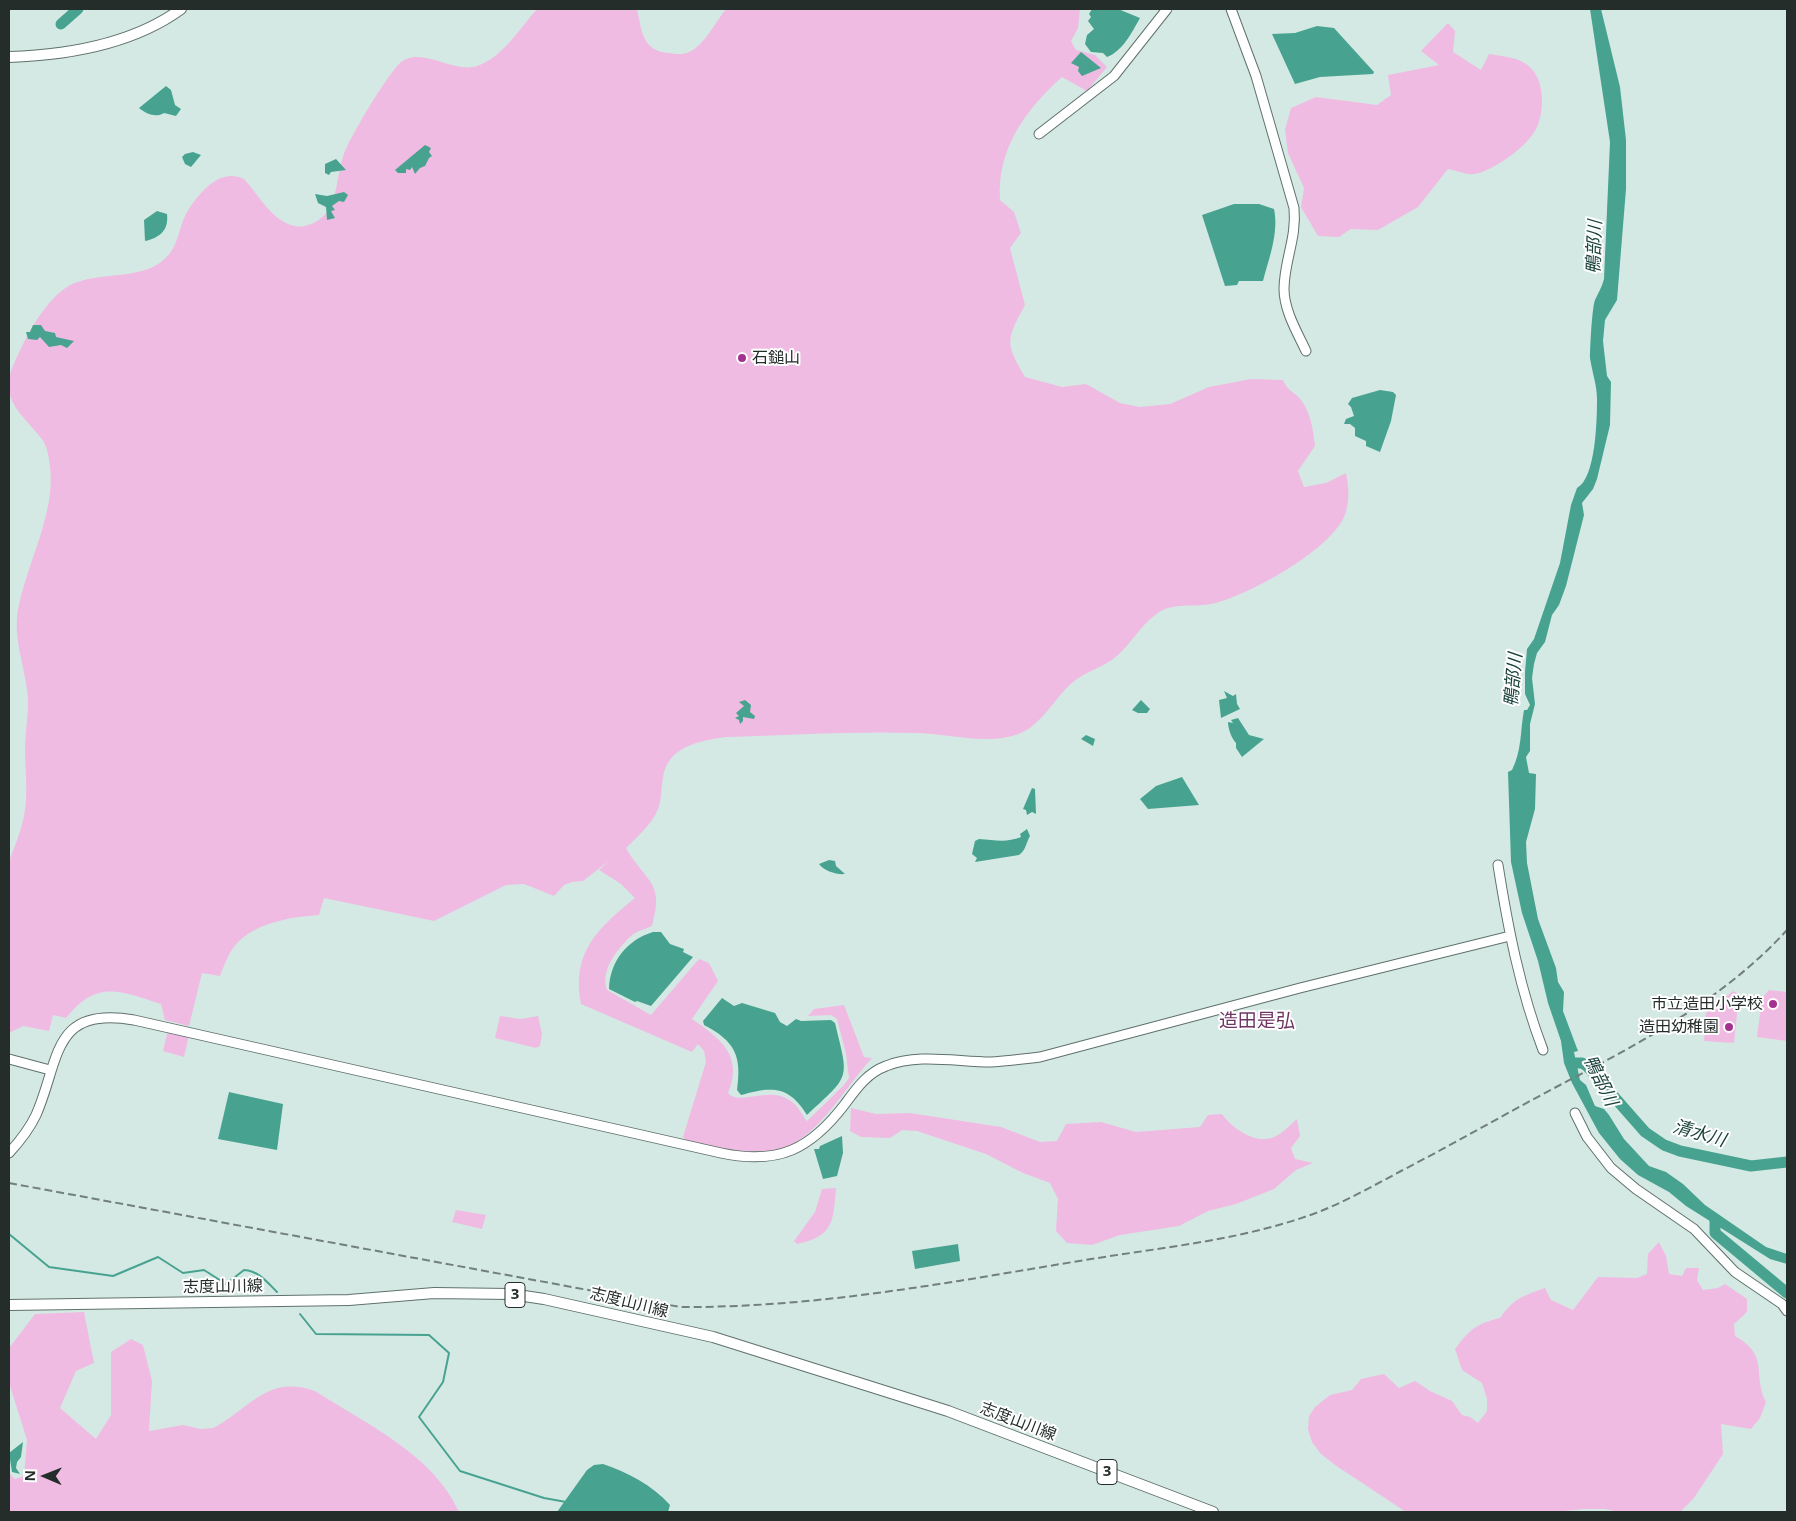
<!DOCTYPE html>
<html>
<head>
<meta charset="utf-8">
<style>
  body { margin:0 }
  #map { position:relative; width:1796px; height:1521px; overflow:hidden; background:#d5e9e4; font-family:"Open Sans",sans-serif }
  canvas { display:block }
  .frame { position:absolute; inset:0; border:10px solid #252d2b; pointer-events:none }
  .north { position:absolute; left:20px; top:1451px; width:50px; height:50px; -webkit-text-stroke:4px #fff; paint-order:stroke; rotate:271deg; font-size:14px; font-weight:700; line-height:20px; text-align:center; color:#252d2b }
  .north::after { content:''; display:block; margin:auto; width:18px; height:22px; background:#252d2b; clip-path:polygon(50% 0,100% 100%,50% 72%,0 100%) }
</style>
</head>
<body>
<div id="map">
<canvas width="1796" height="1521"></canvas>
<div class="frame"></div>
<div class="north">N</div>
</div>
<script>
const g = document.querySelector('canvas').getContext('2d');
g.lineJoin = 'round';
function paint(path, color) {
  g.fillStyle = color;
  g.fill(path, 'evenodd');
}
function stroke(path, color, width, dash) {
  g.strokeStyle = color;
  g.lineWidth = width;
  g.lineCap = dash ? 'butt' : 'round';
  g.setLineDash(dash || []);
  g.stroke(path);
}
function write(font, color, halo, rows, align = 'center') {
  g.font = font + ' "Open Sans","Noto Sans JP",sans-serif';
  g.lineWidth = 4;
  g.setLineDash([]);
  g.textBaseline = 'middle';
  g.strokeStyle = halo;
  g.fillStyle = color;
  for (const [text, x, y, turn = 0] of rows) {
    g.save();
    g.translate(x, y);
    g.rotate((+turn || 0) * Math.PI / 180);
    g.textAlign = isNaN(turn) ? turn : align;
    if (halo) g.strokeText(text, 0, 0);
    g.fillText(text, 0, 0);
    g.restore();
  }
}
const green = new Path2D(`
  M 537,9 L 637,9 C 642,31 642,51 669,53 C 675,54 683,55 689,52 C 704,46 716,21 726,9 L 1080,9 L 1078,28 L 1071,41 L 1076,50 L 1095,55 L 1107,67 L 1087,91 L 1062,77 C 1025,110 997,149 1000,200 L 1014,212 L 1021,233 L 1010,248 L 1025,305 C 1006,340 1005,343 1025,377 L 1062,387 L 1086,384 L 1120,403 L 1140,407 L 1170,404 L 1209,387 L 1251,379 L 1283,380 C 1288,392 1294,391 1301,400 C 1311,413 1313,430 1315,446 L 1298,471 L 1304,487 L 1326,483 L 1346,473 C 1349,488 1350,503 1344,517 C 1329,551 1246,597 1211,604 C 1190,608 1171,601 1154,616 C 1140,627 1131,643 1118,655 C 1105,667 1086,671 1073,682 C 1052,700 1041,729 1012,736 C 983,744 948,734 918,733 C 855,731 790,735 726,737 C 700,741 667,746 663,778 C 661,788 662,799 658,809 C 653,823 637,837 626,848 C 646,883 665,881 652,926 C 646,929 636,931 631,936 C 617,949 600,971 607,990 L 651,1015 L 699,959 L 709,963 L 718,981 L 692,1019 C 720,1038 744,1056 728,1093 C 740,1107 770,1084 792,1102 C 798,1106 802,1115 807,1121 L 844,1085 L 849,1078 L 846,1054 L 837,1019 L 831,1015 L 808,1016 L 814,1009 L 844,1005 L 864,1057 L 872,1058 C 838,1095 810,1157 751,1154 C 729,1152 708,1146 687,1141 L 683,1137 L 706,1062 L 704,1051 L 698,1044 L 692,1052 L 581,1004 C 571,952 598,928 635,898 L 621,884 L 599,870 L 610,860 L 583,881 L 572,882 L 564,885 L 554,896 L 524,884 L 506,885 L 434,921 L 324,898 L 319,915 C 290,917 249,923 231,951 C 227,958 223,968 220,976 L 202,973 L 189,1026 L 165,1020 L 161,1004 C 120,991 97,979 66,1018 L 53,1015 L 49,1031 L 23,1026 L 9,1033 L 9,861 C 17,841 25,821 26,800 C 27,783 25,766 25,749 C 25,730 30,709 27,690 C 24,665 13,636 18,610 C 26,565 56,513 50,467 C 49,459 48,450 44,442 C 28,419 0,403 11,371 C 22,344 42,303 67,287 C 98,268 150,285 172,250 C 179,239 180,225 186,214 C 198,194 219,167 244,179 C 257,193 269,215 286,223 C 300,231 318,224 327,212 C 338,197 337,172 344,154 C 350,137 387,75 400,63 C 421,45 453,74 477,66 C 502,58 520,28 537,9 Z
  M 1448,23 L 1455,31 L 1453,52 L 1481,70 L 1489,54 C 1501,56 1516,57 1526,64 C 1545,76 1545,109 1537,127 C 1530,145 1492,172 1474,174 C 1466,175 1455,170 1448,169 L 1418,207 L 1378,230 L 1351,229 L 1339,237 L 1318,236 L 1301,207 L 1304,188 L 1288,153 L 1285,130 L 1291,108 L 1316,97 L 1377,105 L 1391,95 L 1388,75 L 1439,65 L 1421,51 Z
  M 1769,990 L 1787,992 L 1787,1041 L 1757,1037 L 1762,998 Z
  M 1733,991 L 1739,994 L 1734,1043 L 1704,1041 L 1706,1013 Z
  M 500,1016 L 521,1019 L 538,1016 L 542,1034 L 540,1046 L 536,1048 L 495,1038 Z
  M 168,1030 L 189,1035 L 184,1057 L 163,1051 Z
  M 851,1108 L 876,1114 L 910,1113 L 1001,1127 L 1040,1142 L 1057,1141 L 1066,1124 L 1101,1122 L 1136,1132 L 1200,1127 L 1208,1115 L 1222,1114 C 1232,1128 1255,1145 1274,1137 C 1282,1134 1290,1125 1297,1119 L 1300,1136 L 1291,1148 L 1295,1159 L 1313,1163 L 1296,1170 L 1274,1189 L 1236,1204 L 1208,1211 L 1179,1226 L 1120,1235 L 1092,1245 L 1067,1243 L 1056,1231 L 1058,1199 L 1050,1183 L 1023,1173 L 986,1154 L 917,1131 L 902,1130 L 890,1138 L 861,1137 L 850,1131 Z
  M 836,1188 C 833,1222 834,1236 797,1244 L 794,1241 L 815,1212 L 822,1189 Z
  M 456,1210 L 486,1215 L 482,1229 L 452,1222 Z
  M 1659,1242 L 1666,1256 L 1669,1274 L 1682,1276 L 1686,1268 L 1699,1268 L 1697,1280 L 1703,1290 L 1718,1288 L 1725,1284 L 1747,1299 L 1747,1312 L 1734,1324 L 1735,1336 C 1770,1356 1752,1373 1766,1402 L 1760,1418 L 1751,1429 L 1721,1424 L 1723,1454 L 1694,1498 L 1680,1512 L 1619,1512 L 1605,1509 L 1584,1509 L 1554,1512 L 1406,1512 L 1335,1465 L 1321,1454 L 1312,1442 L 1308,1429 L 1309,1416 L 1315,1407 L 1330,1395 L 1352,1390 L 1361,1379 L 1384,1374 L 1399,1388 L 1415,1381 L 1430,1391 L 1452,1401 L 1462,1415 L 1470,1417 L 1478,1423 L 1487,1411 L 1487,1399 L 1482,1383 L 1462,1370 L 1455,1349 C 1470,1329 1476,1324 1500,1318 C 1514,1298 1523,1296 1545,1288 L 1551,1300 L 1573,1310 L 1598,1277 L 1637,1278 L 1647,1274 L 1648,1254 Z
  M 84,1312 L 94,1363 L 76,1371 L 60,1408 L 96,1439 L 111,1415 L 111,1352 L 131,1339 L 143,1345 L 152,1381 L 149,1431 L 183,1425 L 201,1429 L 213,1428 C 251,1408 267,1374 315,1391 C 365,1423 434,1455 459,1512 L 9,1512 L 9,1473 L 15,1479 L 24,1476 L 27,1440 L 9,1383 L 9,1348 L 35,1314 Z`);
const water = new Path2D(`
  M 1092,9 L 1118,9 L 1140,18 C 1132,32 1123,51 1107,57 L 1103,53 L 1091,52 L 1085,44 L 1087,35 L 1094,29 L 1088,21 L 1091,17 L 1089,14 Z
  M 1590,9 L 1601,9 L 1620,87 L 1626,140 L 1626,189 L 1617,300 L 1605,320 L 1603,341 L 1607,376 L 1611,382 L 1610,425 L 1597,479 L 1593,489 L 1582,503 L 1584,515 L 1566,586 L 1559,605 L 1552,615 L 1545,642 L 1537,653 L 1534,664 L 1532,678 L 1535,704 L 1530,724 L 1530,751 L 1526,757 L 1529,773 L 1536,774 L 1535,809 L 1526,842 L 1527,863 L 1538,919 L 1556,968 L 1558,982 L 1564,992 L 1563,1011 L 1578,1051 L 1574,1052 L 1580,1080 L 1586,1085 L 1595,1106 L 1604,1109 L 1609,1115 L 1624,1139 L 1649,1166 L 1666,1172 L 1683,1184 L 1705,1205 L 1766,1247 L 1787,1254 L 1787,1264 L 1770,1259 L 1686,1206 L 1669,1192 L 1638,1175 L 1620,1159 L 1599,1133 L 1572,1083 L 1564,1063 L 1561,1041 L 1548,1003 L 1538,961 L 1522,913 L 1511,862 L 1508,772 L 1512,770 C 1522,750 1520,732 1524,710 L 1527,710 L 1530,705 L 1525,694 L 1525,672 L 1527,649 L 1534,639 L 1560,563 L 1571,505 L 1577,488 C 1596,478 1597,419 1597,400 C 1597,385 1592,372 1590,358 C 1590,349 1592,307 1595,300 C 1598,293 1602,287 1604,279 L 1610,142 Z
  M 1317,26 L 1334,28 L 1374,72 L 1373,74 L 1320,77 L 1295,84 L 1272,34 L 1295,33 Z
  M 1081,52 L 1101,68 L 1082,76 L 1078,71 L 1079,67 L 1071,63 Z
  M 166,86 L 171,90 L 175,105 L 181,109 L 176,116 L 164,113 C 156,118 146,114 139,108 Z
  M 425,145 L 431,148 L 429,152 L 432,156 L 429,158 L 425,166 L 420,168 L 415,174 L 412,167 L 410,170 L 406,169 L 406,173 L 398,173 L 395,170 Z
  M 193,152 L 201,155 L 191,167 L 185,164 L 182,157 L 185,154 Z
  M 336,159 L 346,170 L 331,172 L 329,175 L 325,173 L 325,164 Z
  M 344,192 L 348,195 L 344,202 L 339,201 L 332,206 L 335,210 L 331,211 L 335,218 L 327,220 L 326,207 L 318,203 L 315,194 L 327,196 Z
  M 1234,204 L 1259,204 L 1274,209 C 1279,233 1269,258 1263,281 L 1239,281 L 1237,285 L 1225,286 L 1202,215 Z
  M 157,211 L 167,214 C 169,231 159,238 145,241 L 144,220 Z
  M 33,325 L 41,325 L 45,331 L 55,333 L 56,337 L 74,341 L 67,348 L 61,345 L 49,347 L 40,337 L 37,340 L 28,339 L 26,332 L 30,332 Z
  M 1380,390 L 1393,392 L 1396,395 L 1391,421 L 1380,452 L 1366,446 L 1366,441 L 1355,436 L 1355,428 L 1350,424 L 1344,424 L 1346,419 L 1354,416 L 1351,407 L 1348,404 L 1352,398 Z
  M 1224,691 L 1233,696 L 1236,694 L 1237,704 L 1240,709 L 1221,718 L 1219,700 L 1227,698 Z
  M 745,700 L 751,705 L 750,712 L 755,716 L 754,719 L 743,717 L 743,721 L 740,724 L 739,720 L 735,718 L 739,716 L 736,713 L 744,706 L 739,702 Z
  M 1141,700 L 1150,709 L 1147,713 L 1138,713 L 1132,710 Z
  M 1238,718 L 1249,735 L 1264,739 L 1242,757 L 1236,748 L 1236,743 C 1232,739 1228,729 1228,722 L 1233,723 L 1231,720 Z
  M 1086,735 L 1095,739 L 1093,746 L 1081,739 Z
  M 1182,777 L 1199,805 L 1148,809 L 1140,799 L 1156,786 Z
  M 1032,788 L 1035,789 L 1036,814 L 1032,812 L 1027,815 L 1026,810 L 1023,809 Z
  M 1027,829 L 1030,836 C 1026,843 1026,850 1019,855 L 975,862 L 977,858 L 972,854 L 975,841 L 979,839 C 995,840 1006,843 1021,837 L 1020,834 Z
  M 829,860 L 835,861 L 836,866 L 845,874 C 837,875 824,871 819,864 Z
  M 653,932 L 661,932 L 670,944 L 684,949 L 683,952 L 693,957 L 651,1006 L 637,1001 L 635,1002 L 609,989 C 610,961 627,940 653,932 Z
  M 722,998 L 734,1006 L 742,1003 L 775,1013 L 780,1022 L 787,1026 L 796,1019 L 801,1021 L 831,1020 L 835,1023 C 849,1081 851,1074 807,1115 C 789,1086 773,1086 741,1095 L 737,1090 C 742,1056 735,1041 704,1025 L 703,1021 Z
  M 229,1092 L 283,1104 L 277,1150 L 218,1139 Z
  M 842,1136 L 843,1153 L 837,1176 L 823,1179 L 814,1149 L 819,1149 L 820,1146 Z
  M 958,1244 L 960,1261 L 915,1269 L 912,1251 Z
  M 23,1442 L 21,1457 L 17,1462 L 16,1468 L 20,1474 L 12,1472 L 9,1453 Z
  M 603,1464 C 627,1472 652,1485 670,1505 L 668,1512 L 557,1512 L 587,1470 L 594,1465 Z`);
const stream = new Path2D(`
  M 9,1234 L 49,1267 L 113,1276 L 158,1257 L 183,1273 L 204,1270 L 226,1284 L 244,1270 C 259,1271 267,1282 277,1292
  M 300,1314 L 316,1334 L 429,1335 L 449,1353 L 443,1382 L 419,1417 L 460,1471 L 544,1498 L 566,1502`);
const river = new Path2D(`
  M 61,24 L 78,9
  M 1572,1063 L 1582,1063 L 1587,1066 L 1645,1132 L 1664,1145 L 1680,1151 L 1751,1166 L 1787,1162
  M 1715,1220 L 1715,1233 L 1787,1293`);
const minor = new Path2D(`
  M 1231,9 L 1256,76 L 1294,208 C 1297,238 1284,261 1284,289 C 1284,310 1297,332 1306,351
  M 1039,134 L 1114,76 L 1167,9
  M 1498,865 C 1508,928 1520,990 1543,1050
  M 9,1059 L 50,1070
  M 1575,1113 L 1587,1137 L 1611,1168 L 1636,1189 L 1694,1229 L 1735,1272 L 1782,1304 L 1787,1311
  M 9,1153 C 19,1142 29,1130 36,1115 C 60,1061 51,1005 134,1020 L 721,1153 C 778,1165 810,1150 845,1104 C 856,1089 867,1073 886,1066 C 918,1053 957,1062 991,1062 C 1008,1061 1024,1059 1040,1057 L 1300,988 L 1510,936`);
const major = new Path2D(`
  M 9,57 C 68,55 133,44 181,9
  M 9,1305 L 349,1300 L 434,1293 L 511,1294 L 544,1299 L 713,1337 L 948,1411 L 1213,1512`);
const rail = new Path2D(`
  M 9,1183 L 680,1307 C 817,1308 951,1282 1085,1260 C 1164,1247 1246,1240 1321,1211 C 1348,1200 1375,1185 1401,1171 C 1455,1143 1507,1113 1560,1085 C 1642,1042 1724,999 1787,930`);
const markers = [
  [742,358,5,"#a3328f"],
  [1773,1004,5,"#a3328f"],
  [1729,1027,5,"#a3328f"]
];
const shields = [
  [515,1295,20],
  [1107,1472,20]
];
const shieldNames = [
  ["3",515,1295],
  ["3",1107,1472]
];
const poiNames = [
  ["石鎚山",752,358,"left"],
  ["市立造田小学校",1763,1004],
  ["造田幼稚園",1719,1027]
];
const streetNames = [
  ["志度山川線",223,1287,-1],
  ["志度山川線",629,1303,14],
  ["志度山川線",1018,1422,21]
];
const waterNames = [
  ["鴨部川",1595,247,-88],
  ["鴨部川",1514,680,-85],
  ["鴨部川",1600,1081,64],
  ["清水川",1699,1134,16]
];
const quarterNames = [
  ["造田是弘",1257,1022]
];
paint(green, '#f0bbe2');
paint(water, '#47a390');
stroke(stream, '#47a390', 2);
stroke(river, '#47a390', 11);
stroke(minor, '#5f716c', 11);
stroke(major, '#5f716c', 12);
stroke(minor, '#fff', 9);
stroke(major, '#fff', 10);
stroke(rail, '#727f7c', 2, [8, 4]);
for (const [x, y, r, color] of markers) {
  const dot = new Path2D();
  dot.arc(x, y, r, 0, 2 * Math.PI);
  g.fillStyle = color;
  g.fill(dot);
  stroke(dot, '#fff', 2);
}
for (const [x, y, w] of shields) {
  const box = new Path2D();
  box.roundRect(x - w / 2, y - 12.5, w, 25, 4);
  g.fillStyle = '#fff';
  g.fill(box);
  stroke(box, '#252d2b', 1);
}
write('bold 15px', '#252d2b', null, shieldNames);
write('16px', '#252d2b', '#fff', poiNames, 'right');
write('16px', '#252d2b', '#fff', streetNames);
write('italic 18px', '#1a433b', '#fff', waterNames);
write('19px', '#6f3663', '#fff', quarterNames);
</script>
</body>
</html>
